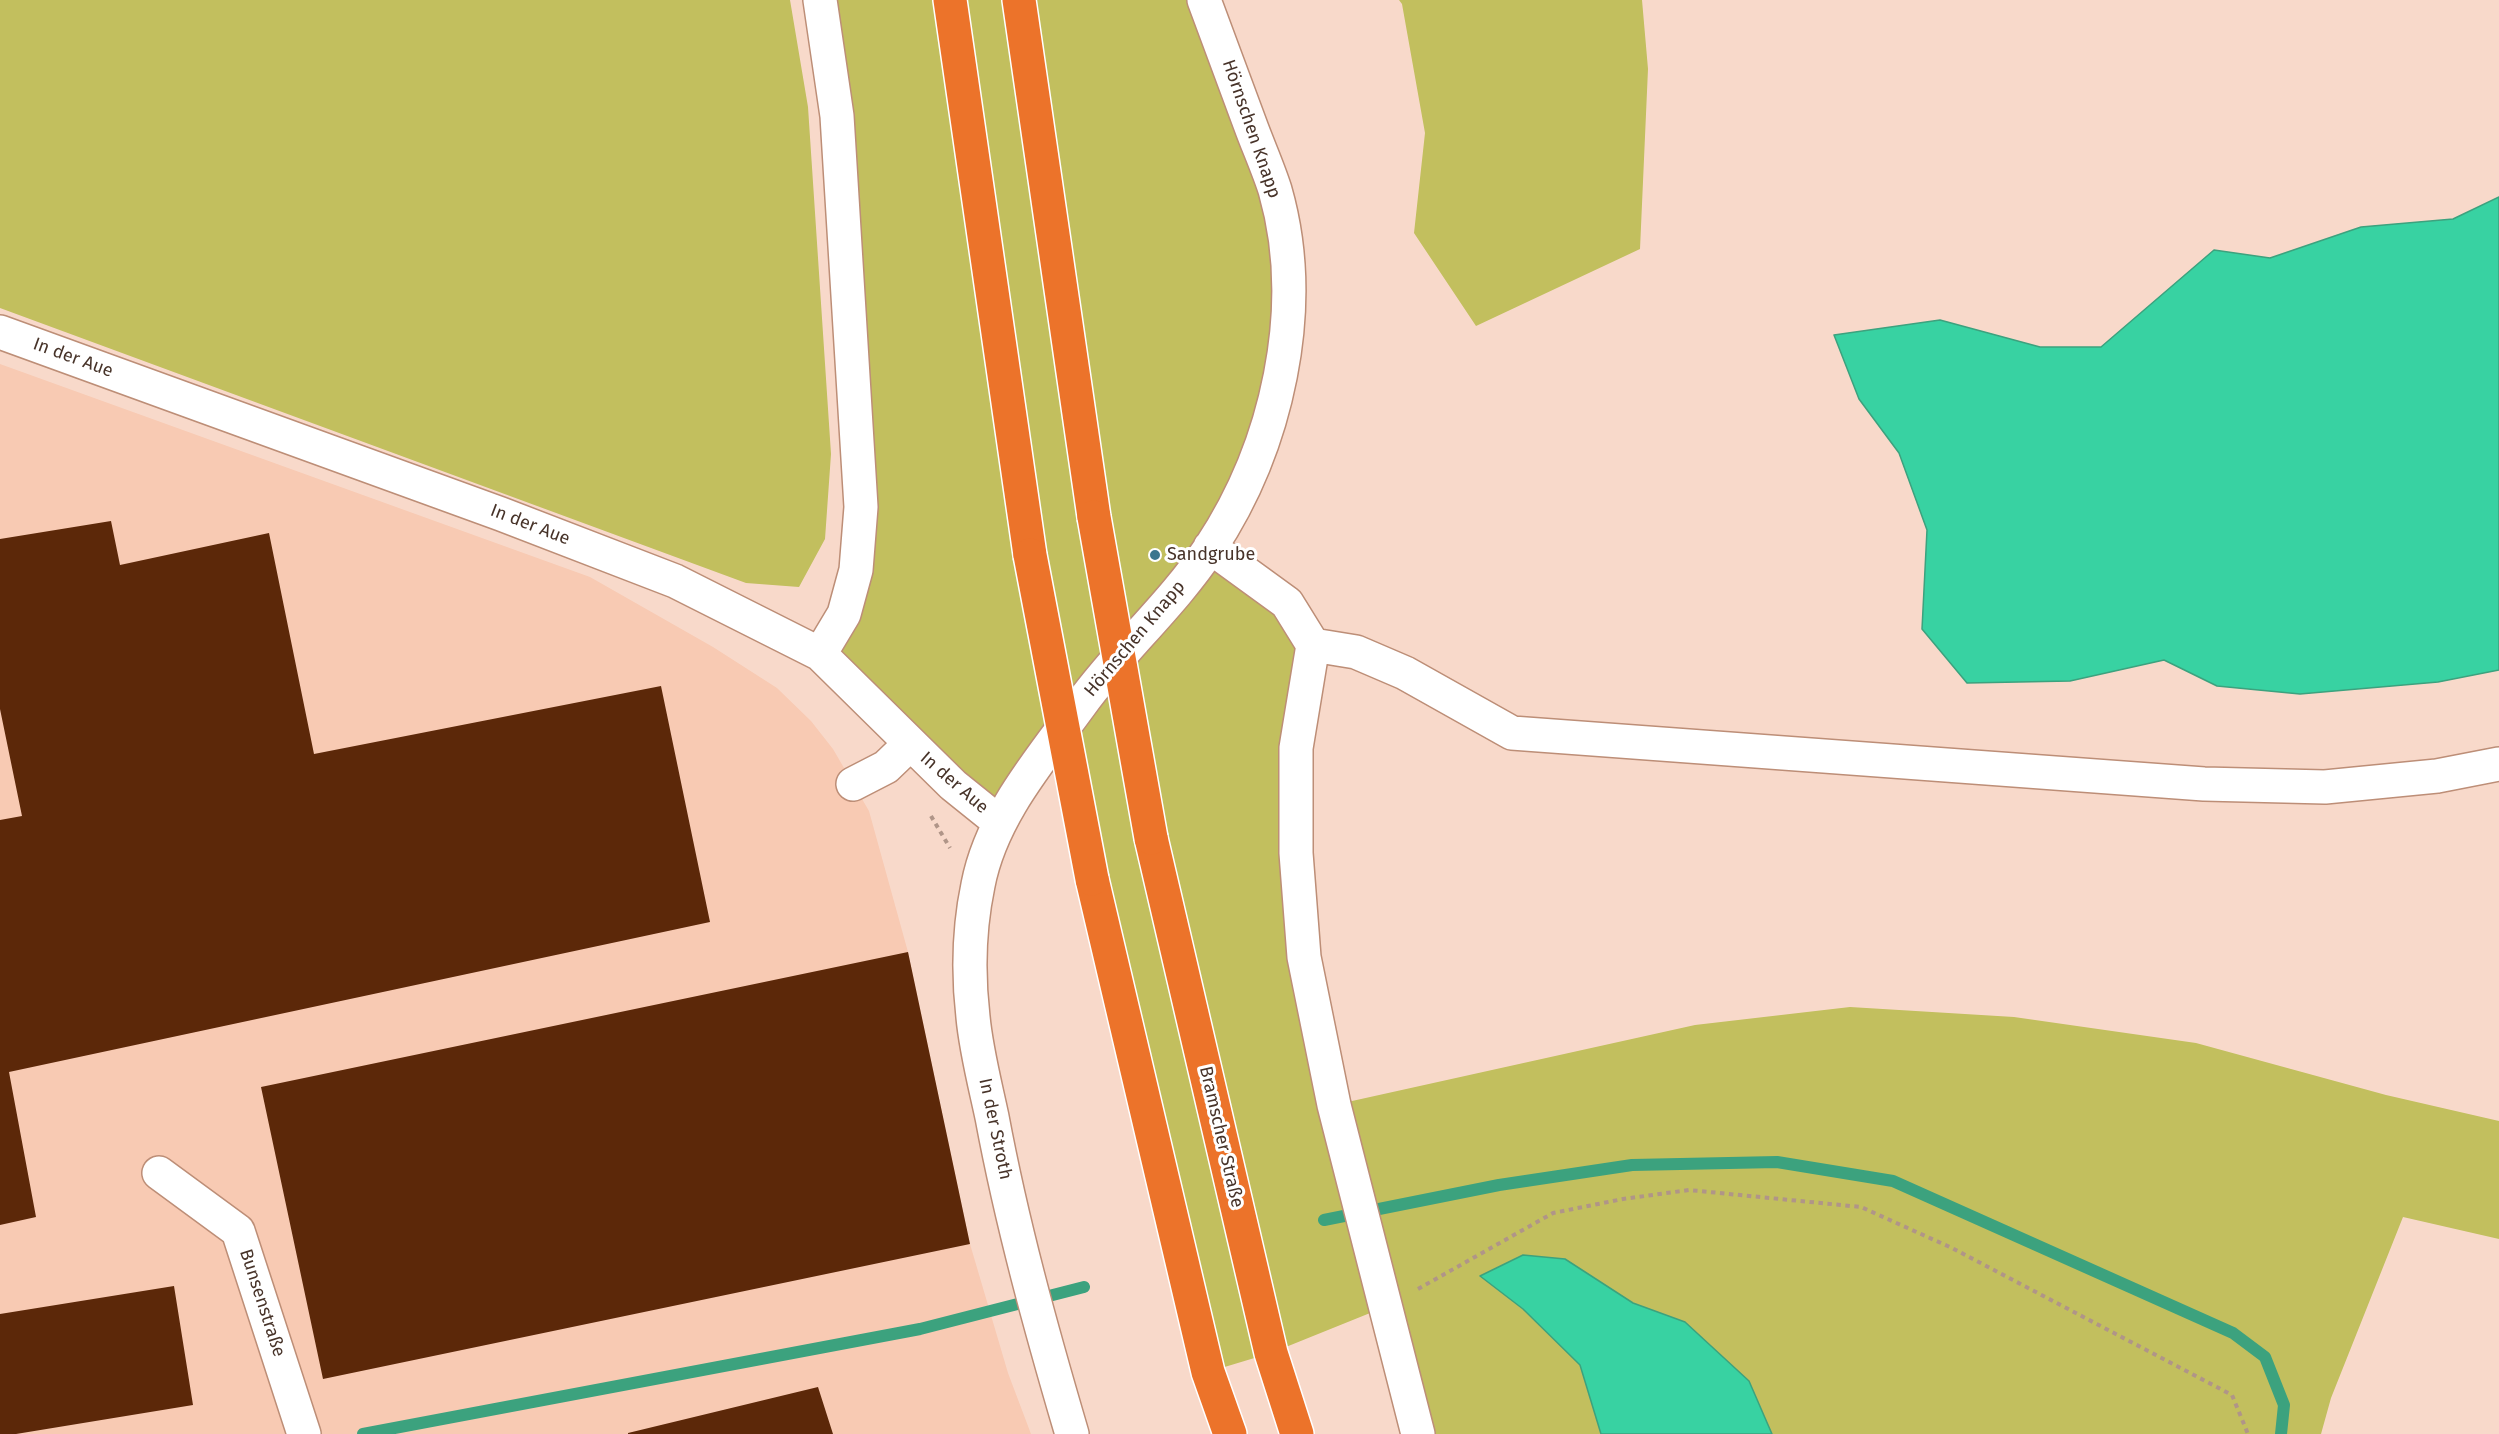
<!DOCTYPE html>
<html>
<head>
<meta charset="utf-8">
<style>
  body { margin:0 }
  canvas { display:block; background:#f8d9ca }
</style>
</head>
<body>
<canvas width="2499" height="1434"></canvas>
<script>
const g = document.querySelector('canvas').getContext('2d');
g.lineJoin = 'round';
function paint(path, color) {
  g.fillStyle = color;
  g.fill(path, 'evenodd');
}
function stroke(path, color, width, dash) {
  g.strokeStyle = color;
  g.lineWidth = width;
  g.lineCap = dash ? 'butt' : 'round';
  g.setLineDash(dash || []);
  g.stroke(path);
}
function write(font, color, halo, rows, align = 'center') {
  g.font = font + ' "Fira Sans",sans-serif';
  g.lineWidth = 6;
  g.setLineDash([]);
  g.textBaseline = 'middle';
  g.strokeStyle = halo;
  g.fillStyle = color;
  for (const [text, x, y, turn = 0] of rows) {
    g.save();
    g.translate(x, y);
    g.rotate((+turn || 0) * Math.PI / 180);
    g.textAlign = isNaN(turn) ? turn : align;
    if (halo) g.strokeText(text, 0, 0);
    g.fillText(text, 0, 0);
    g.restore();
  }
}
const built = new Path2D(`
  M 0,364 L 590,577 L 713,647 L 777,688 L 811,721 L 833,749 L 869,811 L 908,952 L 970,1244 L 1008,1373 L 1031,1434 L 0,1434 Z`);
const green = new Path2D(`
  M 0,0 L 790,0 L 808,107 L 831,454 L 825,539 L 799,587 L 746,583 L 0,308 Z
  M 820,0 L 1204,0 L 1275,191 L 1287,326 L 1210,547 L 1313,645 L 1296,748 L 1334,1105 L 1695,1025 L 1850,1007 L 2014,1017 L 2196,1043 L 2386,1095 L 2499,1121 L 2499,1239 L 2403,1217 L 2331,1398 L 2321,1434 L 1418,1434 L 1385,1307 L 1271,1353 L 1208,1372 L 1063,730 L 999,822 L 820,654 L 856,570 Z
  M 1399,0 L 1642,0 L 1648,69 L 1640,249 L 1476,326 L 1414,233 L 1425,133 L 1402,4 Z`);
const water = new Path2D(`
  M 2499,197 L 2499,670 L 2438,682 L 2300,694 L 2217,686 L 2164,660 L 2070,681 L 1967,683 L 1922,629 L 1927,530 L 1899,453 L 1859,399 L 1834,335 L 1940,320 L 2040,347 L 2101,347 L 2214,250 L 2270,258 L 2361,227 L 2453,219 Z
  M 1523,1255 L 1565,1259 L 1633,1303 L 1685,1322 L 1749,1381 L 1772,1434 L 1601,1434 L 1580,1365 L 1523,1309 L 1480,1276 Z`);
const stream = new Path2D(`
  M 1324,1220 L 1499,1185 L 1632,1165 L 1777,1162 L 1893,1181 L 2233,1333 L 2265,1357 L 2284,1405 L 2281,1434
  M 363,1434 L 920,1329 L 1084,1287`);
const building = new Path2D(`
  M 111,521 L 120,565 L 269,533 L 314,754 L 661,686 L 710,922 L 9,1072 L 36,1217 L 0,1225 L 0,820 L 22,816 L 0,709 L 0,539 Z
  M 908,952 L 970,1244 L 323,1379 L 261,1087 Z
  M 174,1286 L 193,1405 L 16,1434 L 0,1434 L 0,1314 Z
  M 818,1387 L 833,1434 L 628,1434 L 628,1433 Z`);
const path = new Path2D(`
  M 931,816 L 950,848
  M 1418,1289 L 1553,1213 L 1623,1199 L 1689,1190 L 1861,1207 L 1952,1248 L 2232,1395 L 2248,1434`);
const minor = new Path2D(`
  M 820,0 L 837,116 L 861,507 L 856,570 L 844,614 L 820,654
  M 0,332 L 501,514 L 675,581 L 820,654 L 953,785 L 999,822
  M 1210,547 L 1287,603 L 1313,645 L 1296,748 L 1296,853 L 1304,957 L 1334,1105 L 1418,1434
  M 1313,645 L 1356,652 L 1405,673 L 1512,733 L 2204,784 L 2325,787 L 2437,776 L 2499,764
  M 853,784 L 886,767 L 910,744
  M 159,1173 L 238,1231 L 304,1434
  M 1072,1434 C 1041,1329 1012,1224 992,1117 C 985,1084 976,1050 973,1017 C 968,974 969,928 978,885 C 991,816 1041,759 1081,704 C 1121,649 1173,604 1210,548 C 1277,447 1309,308 1275,190 C 1268,168 1258,146 1250,124 C 1235,83 1219,41 1204,0`);
const highway = new Path2D(`
  M 950,0 L 1030,555
  M 1019,0 L 1094,517
  M 1151,838 L 1271,1353 L 1297,1434
  M 1092,879 L 1208,1372 L 1230,1434`);
const highwayBridge = new Path2D(`
  M 1094,517 L 1151,838
  M 1030,555 L 1092,879`);
const markers = [
  [1155,555,6,"#3b768e"]
];
const streetNames = [
  ["Hörnschen Knapp",1251,129,71],
  ["In der Aue",73,358,20],
  ["In der Aue",530,525,21],
  ["Hörnschen Knapp",1135,639,-50],
  ["In der Aue",954,783,41],
  ["In der Stroth",995,1129,78],
  ["Bramscher Straße",1221,1137,77],
  ["Bunsenstraße",262,1303,72]
];
const poiNames = [
  ["Sandgrube",1167,555]
];
paint(built, '#f8cab3');
paint(green, '#c2bf5e');
paint(water, '#38d2a2');
stroke(water, '#3ca27e', 1.5);
stroke(stream, '#3ca27e', 12);
paint(building, '#5c2809');
stroke(minor, '#bd8e77', 36);
stroke(highway, '#fff', 36);
stroke(path, '#b09588', 4, [4.5, 4.5]);
stroke(minor, '#fff', 33);
stroke(highway, '#ec732a', 33);
stroke(highwayBridge, '#fff', 36, []);
stroke(highwayBridge, '#ec732a', 33);
for (const [x, y, r, color] of markers) {
  const dot = new Path2D();
  dot.arc(x, y, r, 0, 2 * Math.PI);
  g.fillStyle = color;
  g.fill(dot);
  stroke(dot, '#fff', 2);
}
write('18px', '#473329', '#fff', streetNames);
write('18px', '#473329', '#fff', poiNames, 'left');
</script>
</body>
</html>
